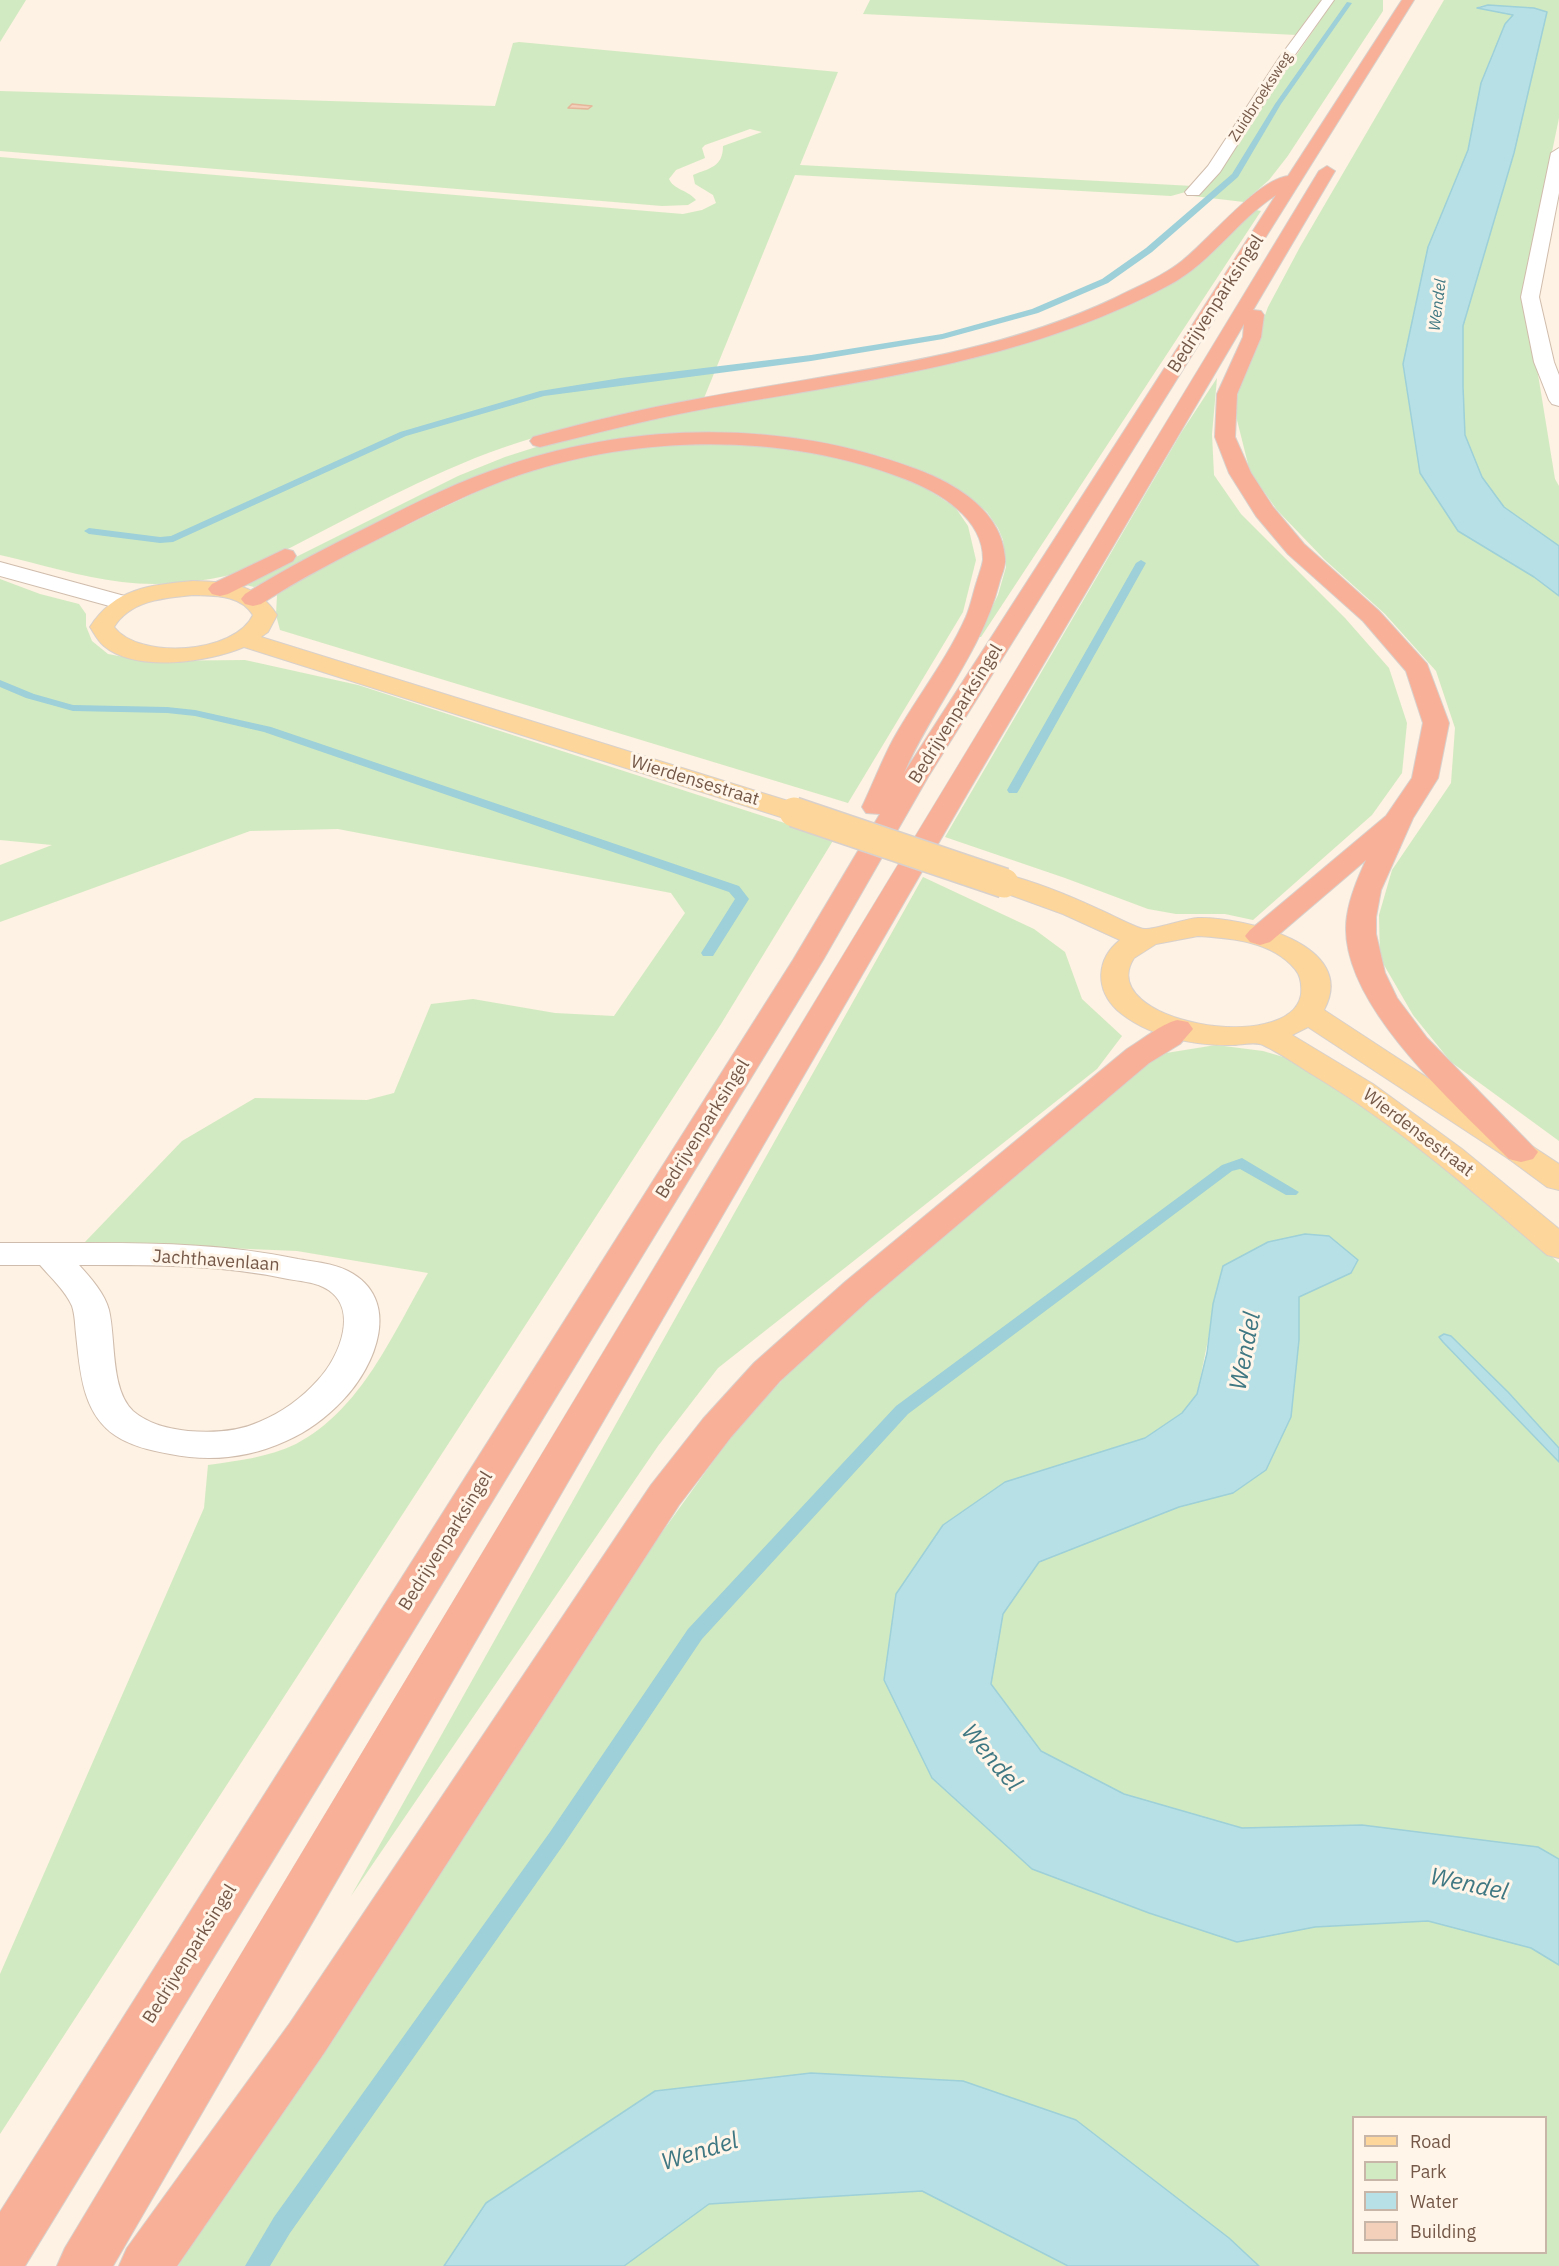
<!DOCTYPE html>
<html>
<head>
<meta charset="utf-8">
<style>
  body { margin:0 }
  #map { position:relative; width:1559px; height:2266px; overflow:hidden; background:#fdf2e3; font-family:"IBM Plex Sans",sans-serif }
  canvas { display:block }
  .legend { position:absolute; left:1352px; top:2116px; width:195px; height:138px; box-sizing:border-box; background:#fff6e9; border:2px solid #c8b7a9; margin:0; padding:8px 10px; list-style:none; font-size:18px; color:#755848 }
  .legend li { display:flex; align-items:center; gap:12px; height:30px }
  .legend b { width:30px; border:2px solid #c8b7a9 }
</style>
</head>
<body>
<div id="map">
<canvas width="1559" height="2266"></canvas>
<ul class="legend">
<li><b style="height:8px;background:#fcd69a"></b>Road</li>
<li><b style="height:16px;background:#d2eac1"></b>Park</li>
<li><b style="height:16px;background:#b7e0e6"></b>Water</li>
<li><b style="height:16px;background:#f2d0ba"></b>Building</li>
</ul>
</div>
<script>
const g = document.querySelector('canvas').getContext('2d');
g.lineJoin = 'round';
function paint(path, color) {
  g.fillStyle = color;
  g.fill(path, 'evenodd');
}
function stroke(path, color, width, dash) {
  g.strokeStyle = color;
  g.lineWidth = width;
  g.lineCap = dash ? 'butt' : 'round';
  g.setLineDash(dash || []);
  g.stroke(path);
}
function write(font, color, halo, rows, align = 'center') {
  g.font = font + ' "IBM Plex Sans",sans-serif';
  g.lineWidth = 6;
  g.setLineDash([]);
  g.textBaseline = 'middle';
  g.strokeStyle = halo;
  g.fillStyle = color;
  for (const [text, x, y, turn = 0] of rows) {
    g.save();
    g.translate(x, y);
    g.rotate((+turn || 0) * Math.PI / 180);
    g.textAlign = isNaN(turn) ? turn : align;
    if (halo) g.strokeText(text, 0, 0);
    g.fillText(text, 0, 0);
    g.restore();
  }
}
const green = new Path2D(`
  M 0,0 L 26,0 L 0,42 Z
  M 870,0 L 1323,0 L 1297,35 L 863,14 Z
  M 1334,0 L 1383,0 L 1383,11 L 1287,157 L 1269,180 L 1244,202 L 1193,196 L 1219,169 Z
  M 1444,0 L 1559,0 L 1559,118 L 1522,296 L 1536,362 L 1555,479 L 1559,486 L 1559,546 L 1504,507 L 1482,477 L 1465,435 L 1463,386 L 1463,326 L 1514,153 L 1537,46 L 1546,18 C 1523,9 1504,3 1480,6 L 1478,8 L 1513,15 L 1493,52 L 1481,83 L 1468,150 L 1428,247 L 1403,364 L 1534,577 L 1559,596 L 1559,1141 L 1451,1062 L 1413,1015 L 1380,958 L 1379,915 L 1392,870 L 1451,783 L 1455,728 L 1436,671 L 1385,614 L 1324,559 L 1277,510 L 1250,472 L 1237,420 L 1236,396 L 1268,307 L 1300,247 Z
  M 519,42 L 838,72 L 800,165 L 1193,186 L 1189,191 L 1171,196 L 795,175 L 704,398 C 627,413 549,429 475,458 C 396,490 321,533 245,571 C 206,582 162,587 122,582 C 81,577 40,564 0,555 L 0,157 L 683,214 L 702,210 L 716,203 L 713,195 L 695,184 L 693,175 C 710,168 723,167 723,146 L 762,132 L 750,129 L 705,145 L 702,148 L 705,158 L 676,170 L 669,179 C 674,190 688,190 696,200 L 688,205 L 662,206 L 0,151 L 0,91 L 495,106 L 513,43 Z
  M 1256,210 L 1261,211 L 981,637 L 977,637 L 998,595 L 1006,567 L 1003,540 L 998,528 L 987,512 L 954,486 L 928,473 L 883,457 L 831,445 L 641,439 L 414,506 L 254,587 L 242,584 L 458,476 L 505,457 L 599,427 L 981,356 L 1065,330 L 1155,291 L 1204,256 Z
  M 1217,378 L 1212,434 L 1214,475 L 1241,514 L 1345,618 L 1389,668 L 1407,723 L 1402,773 L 1372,815 L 1253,920 L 1225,914 L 1176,914 L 1148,909 L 1065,878 L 945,837 L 1181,433 Z
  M 733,443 L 827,455 L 886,470 L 925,488 L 955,507 L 968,526 L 976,560 L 963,612 L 848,803 L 280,630 L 276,615 L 277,595 C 313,569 353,552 393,532 C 444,507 494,482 548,465 C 607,446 671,445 733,443 Z
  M 0,579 L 40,594 L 79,604 L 86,614 L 86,626 L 92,641 L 108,654 L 145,661 L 245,660 L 358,685 L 834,839 L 721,1024 L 0,2134 L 0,1974 L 204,1508 L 208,1465 C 237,1461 269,1457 296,1444 C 362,1409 392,1335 428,1273 L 297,1251 L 85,1242 L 182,1141 L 255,1098 L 367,1100 L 394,1093 L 431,1004 L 473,999 L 555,1013 L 614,1016 L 685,913 L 671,893 L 338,829 L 250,831 L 0,922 L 0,865 L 52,845 L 0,840 Z
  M 923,877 L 1034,929 L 1065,952 L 1082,999 L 1122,1036 L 1097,1069 L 718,1368 L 658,1446 L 351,1896 Z
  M 1216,1045 L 1263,1051 L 1307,1064 L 1445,1160 L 1559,1263 L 1559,1859 L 1538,1847 L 1362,1825 L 1242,1828 L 1124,1794 L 1041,1751 L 991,1684 L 1003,1614 L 1039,1562 L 1179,1507 L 1233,1493 L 1299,1340 L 1299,1296 L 1351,1273 L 1358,1261 L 1329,1236 L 1305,1234 L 1268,1242 L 1223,1266 L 1197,1394 L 1182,1413 L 1145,1438 L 1005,1482 L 932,1778 L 1032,1869 L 1149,1913 L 1237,1942 L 1315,1927 L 1428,1921 L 1531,1948 L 1559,1965 L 1559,2266 L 1259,2266 L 1229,2238 L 1076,2120 L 486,2203 L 444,2266 L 178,2266 L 617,1595 L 737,1428 L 820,1340 L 1160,1054 ZM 1354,2118 L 1546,2118 L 1546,2252 L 1354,2252 Z
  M 922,2191 L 1068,2266 L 624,2266 L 709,2204 Z`);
const water = new Path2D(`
  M 1488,5 L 1534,8 L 1547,12 L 1514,153 L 1463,326 L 1463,386 L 1465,435 L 1482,477 L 1504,507 L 1559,546 L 1559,596 L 1534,577 L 1458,531 L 1420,473 L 1403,364 L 1428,247 L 1468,150 L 1481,83 L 1505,24 L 1513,15 L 1477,8 Z
  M 1305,1234 L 1329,1236 L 1358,1260 L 1351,1273 L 1299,1297 L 1299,1340 L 1291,1417 L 1266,1470 L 1233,1493 L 1179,1507 L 1039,1562 L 1003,1614 L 991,1684 L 1041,1751 L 1124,1794 L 1242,1828 L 1362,1825 L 1538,1847 L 1559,1859 L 1559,1965 L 1531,1948 L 1428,1921 L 1315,1927 L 1237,1942 L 1149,1913 L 1032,1869 L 932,1778 L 884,1680 L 896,1594 L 943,1525 L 1005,1482 L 1145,1438 L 1182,1413 L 1197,1394 L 1207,1353 L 1213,1304 L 1223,1266 L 1268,1242 Z
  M 1444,1334 L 1451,1336 L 1508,1392 L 1559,1448 L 1559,1462 L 1443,1342 L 1439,1337 Z
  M 811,2073 L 963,2081 L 1076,2120 L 1229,2238 L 1259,2266 L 1068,2266 L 922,2191 L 709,2204 L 624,2266 L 444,2266 L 486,2203 L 655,2091 Z`);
const stream = new Path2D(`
  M 1347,2 L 1352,3 L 1281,104 L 1238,177 L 1152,252 L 1108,283 L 1038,313 L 943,339 L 811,361 L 544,396 L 406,436 L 173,542 L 160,543 L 89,534 L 84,531 L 89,528 L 160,537 L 171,536 L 400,432 L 540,391 L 621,378 L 811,355 L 942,334 L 1032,309 L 1102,279 L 1146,248 L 1232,174 L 1275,104 Z
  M 1141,560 L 1146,563 L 1019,790 L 1017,793 L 1009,793 L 1007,790 L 1136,563 Z
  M 0,680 L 34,694 L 73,705 L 167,707 L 195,710 L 271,727 L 739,886 L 749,899 L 713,956 L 703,956 L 701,953 L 735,899 L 729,892 L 264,732 L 195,716 L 167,713 L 73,711 L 26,698 L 0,687 Z
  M 1242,1158 L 1299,1192 L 1296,1195 L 1286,1195 L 1240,1169 L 1232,1171 L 908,1414 L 702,1639 L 564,1844 L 290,2233 L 270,2266 L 245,2266 L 274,2217 L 550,1832 L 688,1629 L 896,1406 L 1222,1165 Z`);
const building = new Path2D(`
  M 572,104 L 592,106 L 588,109 L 568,108 Z`);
const street = new Path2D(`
  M 1322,0 L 1334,0 L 1292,59 L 1220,172 L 1199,195 L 1187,195 L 1185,192 L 1208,166 L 1279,58 Z
  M 1559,148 L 1559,193 L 1539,297 L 1554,362 L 1559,375 L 1559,406 L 1552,404 L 1549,400 L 1534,362 L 1521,297 L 1551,153 Z
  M 0,562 L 132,598 L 136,603 L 132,608 L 124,610 L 0,576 Z
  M 0,1243 C 100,1244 200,1238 298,1259 C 314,1262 333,1263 348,1271 C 403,1299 376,1366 343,1400 C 327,1417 307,1432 286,1441 C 249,1458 209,1462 170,1454 C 152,1451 131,1446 116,1436 C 82,1414 80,1371 76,1334 C 75,1325 75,1315 72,1306 C 65,1290 51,1278 40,1265 L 0,1265 ZM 79,1265 C 149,1265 219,1264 288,1279 C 299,1281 313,1282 323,1287 C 361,1305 340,1357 318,1380 C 302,1398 281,1413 259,1422 C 237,1432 212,1433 188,1431 C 169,1429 148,1424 133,1411 C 110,1389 116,1339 109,1310 C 105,1294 91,1278 79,1265 Z`);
const primary = new Path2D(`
  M 193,581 C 228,582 257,583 277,615 L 268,632 L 261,637 L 804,806 L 808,812 L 804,818 L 794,820 L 784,818 L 244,647 C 209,662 136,673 104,646 C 98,641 94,633 90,627 C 115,588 150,585 193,581 ZM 193,595 C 214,596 240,594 253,615 C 235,654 139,660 114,627 C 131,600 164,598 193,595 Z
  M 1004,874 C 1036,882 1068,895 1098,909 C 1108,913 1136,928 1144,929 C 1155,930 1183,919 1198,918 C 1243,917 1360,944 1324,1010 L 1559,1164 L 1559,1190 L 1547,1187 L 1509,1159 L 1308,1027 L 1292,1035 L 1373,1084 L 1462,1149 L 1559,1229 L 1559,1258 L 1547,1255 C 1472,1191 1398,1126 1313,1075 C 1297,1065 1280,1053 1263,1045 C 1255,1041 1241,1045 1232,1045 C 1193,1046 1147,1036 1117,1010 C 1095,989 1096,959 1120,940 L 1063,914 L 994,889 L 990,883 L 994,877 ZM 1198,936 C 1230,938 1272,941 1295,969 C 1301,976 1302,985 1301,995 C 1290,1056 1093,1022 1134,958 L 1156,944 Z`);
const highway = new Path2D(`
  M 1402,0 L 1414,0 L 928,777 L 823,960 L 25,2266 L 0,2266 L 0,2212 L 793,960 L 880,814 L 866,813 L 862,807 C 873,784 882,760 894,738 C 917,697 947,660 966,617 C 971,605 973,593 977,581 C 979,574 982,567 983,560 C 984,518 939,492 905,479 C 787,433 643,434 522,474 C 474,490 430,513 384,536 C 342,557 301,578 261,604 L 253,606 L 245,604 L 241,599 L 245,594 C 286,568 330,546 374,524 C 417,502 461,480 508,465 C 637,422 785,420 913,468 C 953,482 1002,510 1005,558 C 1006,567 1001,575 999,584 C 981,653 932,708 904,773 L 1276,195 C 1237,220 1211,263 1169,285 C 1024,363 859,381 699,410 C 645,420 593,434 540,447 L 533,445 L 530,441 L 533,437 C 587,422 641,409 697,399 C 837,372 984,360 1115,298 C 1138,286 1162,277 1182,261 C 1209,240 1257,180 1288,176 Z
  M 1327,166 L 1335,171 L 1253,310 L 1261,311 L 1264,315 L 1261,337 L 1237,394 L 1235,437 L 1251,473 L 1273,507 L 1304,544 L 1379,611 L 1427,664 L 1449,723 L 1438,778 L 1413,818 L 1381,890 L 1376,917 L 1376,934 L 1385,973 L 1397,998 L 1427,1038 L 1538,1152 L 1533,1159 L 1521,1162 L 1509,1159 C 1455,1103 1334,1000 1347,916 C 1350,896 1358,878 1366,860 L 1270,942 L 1260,945 L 1250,942 L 1245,936 L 1250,930 L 1386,816 L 1412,778 L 1423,723 L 1406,671 L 1363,621 L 1288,554 L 1256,516 L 1229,473 L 1215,437 L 1217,394 L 1243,337 L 1244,324 L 971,787 L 113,2266 L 57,2266 L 65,2248 C 480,1554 899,862 1319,171 Z
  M 285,549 L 293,551 L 296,556 L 293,561 L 228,594 L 220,596 L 212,594 L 208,589 L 212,584 Z
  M 1177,1020 L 1188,1022 L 1193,1029 L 1180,1044 L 1149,1063 L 871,1298 L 780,1381 L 731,1437 L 679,1505 L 324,2053 L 177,2266 L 119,2266 L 127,2248 L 290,2023 L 651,1485 L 703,1419 L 754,1363 L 845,1282 L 1127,1049 C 1142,1040 1161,1024 1177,1020 Z`);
const primaryBridge = new Path2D(`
  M 794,812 L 1004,883`);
const farStreetnames = [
  ["Zuidbroeksweg",1261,97,-57]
];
const farWaternames = [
  ["Wendel",1438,305,-83]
];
const streetNames = [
  ["Bedrijvenparksingel",1216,304,-57],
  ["Bedrijvenparksingel",956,714,-58],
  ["Wierdensestraat",695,781,17],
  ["Bedrijvenparksingel",703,1129,-58],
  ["Wierdensestraat",1418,1133,37],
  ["Jachthavenlaan",216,1261,4],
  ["Bedrijvenparksingel",446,1541,-58],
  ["Bedrijvenparksingel",190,1954,-58]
];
const nearWaternames = [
  ["Wendel",1246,1351,-79],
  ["Wendel",991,1758,50],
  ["Wendel",1469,1885,12],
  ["Wendel",700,2152,-17]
];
paint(green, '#d2eac1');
paint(water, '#b7e0e6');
stroke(water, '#9dd0d8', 1.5);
paint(stream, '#9dd0d8');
paint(building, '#f2d0ba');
stroke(building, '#e5b69a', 1.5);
stroke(street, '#d0bcac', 2);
stroke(primary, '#d8d0cc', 2);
stroke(highway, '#d8d0cc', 2);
paint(street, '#fff');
paint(primary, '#fcd69a');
paint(highway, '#f8b098');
stroke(primaryBridge, '#d8d0cc', 32, []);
stroke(primaryBridge, '#fcd69a', 29);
write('15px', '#755848', '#fff6e9', farStreetnames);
write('italic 16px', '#3f7782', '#fff6e9', farWaternames);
write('18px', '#755848', '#fff6e9', streetNames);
write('italic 24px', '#3f7782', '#fff6e9', nearWaternames);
</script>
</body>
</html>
